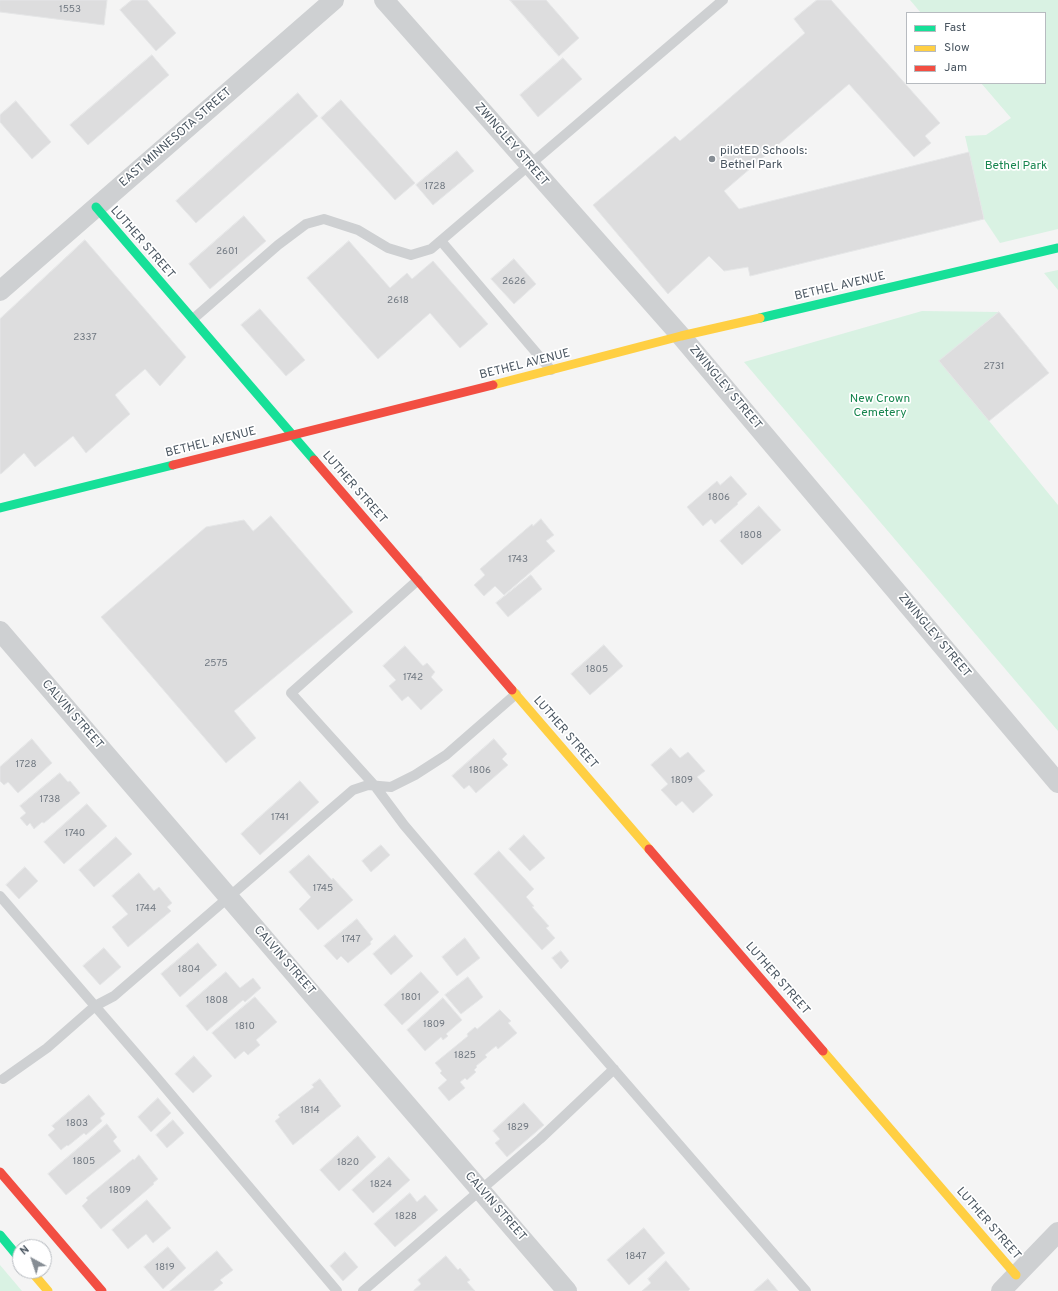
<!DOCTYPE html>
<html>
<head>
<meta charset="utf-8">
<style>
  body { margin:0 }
  #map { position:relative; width:1058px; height:1291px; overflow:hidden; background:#f4f4f4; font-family:Overpass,sans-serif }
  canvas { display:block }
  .legend { position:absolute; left:906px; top:12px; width:140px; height:72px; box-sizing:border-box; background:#fff; border:1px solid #b7bbc0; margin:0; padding:5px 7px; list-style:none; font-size:12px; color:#4a5661 }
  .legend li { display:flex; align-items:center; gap:8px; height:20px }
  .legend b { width:20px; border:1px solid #b7bbc0 }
  .north { position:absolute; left:12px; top:1239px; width:40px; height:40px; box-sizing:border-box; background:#fff; border:1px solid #b7bbc0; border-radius:50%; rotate:320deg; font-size:11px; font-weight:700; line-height:16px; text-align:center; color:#4a5661 }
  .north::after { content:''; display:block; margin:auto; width:14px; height:18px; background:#868d94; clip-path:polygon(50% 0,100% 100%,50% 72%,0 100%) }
</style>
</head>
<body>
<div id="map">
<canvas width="1058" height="1291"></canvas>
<ul class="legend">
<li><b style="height:5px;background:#16e098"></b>Fast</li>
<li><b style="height:5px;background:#ffcf43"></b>Slow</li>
<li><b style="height:5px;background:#f24e42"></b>Jam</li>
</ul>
<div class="north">N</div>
</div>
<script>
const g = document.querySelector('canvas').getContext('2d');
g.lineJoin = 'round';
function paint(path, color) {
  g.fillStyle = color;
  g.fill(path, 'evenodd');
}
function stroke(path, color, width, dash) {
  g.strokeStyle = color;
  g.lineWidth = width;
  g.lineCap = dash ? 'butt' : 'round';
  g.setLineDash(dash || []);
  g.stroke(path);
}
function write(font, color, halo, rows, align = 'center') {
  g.font = font + ' Overpass,sans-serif';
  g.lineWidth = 3.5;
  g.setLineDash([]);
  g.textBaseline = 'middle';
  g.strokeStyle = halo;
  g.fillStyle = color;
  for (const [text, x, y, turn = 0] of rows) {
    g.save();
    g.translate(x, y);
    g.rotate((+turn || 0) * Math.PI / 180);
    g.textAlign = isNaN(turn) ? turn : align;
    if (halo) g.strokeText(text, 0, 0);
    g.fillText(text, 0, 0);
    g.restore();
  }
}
const green = new Path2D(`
  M 910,0 L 1058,0 L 1058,229 L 1000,243 L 984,219 L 965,136 L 986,135 L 1011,118 L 981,83 L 1045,83 L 1045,13 L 921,13 Z
  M 1058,270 L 1058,290 L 1044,273 Z
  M 922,311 L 999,312 L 940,361 L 1058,505 L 1058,731 L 744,362 Z
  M 0,1265 L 22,1291 L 0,1291 Z`);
const building = new Path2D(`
  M 0,0 L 107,0 L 104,25 L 0,12 Z
  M 132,0 L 147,0 L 176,33 L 156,51 L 120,10 Z
  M 510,0 L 546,0 L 579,38 L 559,56 Z
  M 817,0 L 831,0 L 940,123 L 925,136 L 931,143 L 914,157 L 849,84 L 724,191 L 739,209 L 969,152 L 984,219 L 750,276 L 748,267 L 724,271 L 709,256 L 668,294 L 593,205 L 675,136 L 680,141 L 805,33 L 794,19 Z
  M 152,55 L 169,75 L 88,145 L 70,125 Z
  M 563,58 L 582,79 L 538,117 L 520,95 Z
  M 298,93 L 318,116 L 196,223 L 176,201 Z
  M 341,100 L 415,183 L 395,200 L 321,118 Z
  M 16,101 L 51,142 L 32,159 L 0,122 L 0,115 Z
  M 457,151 L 474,171 L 433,205 L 416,185 Z
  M 244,216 L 266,241 L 210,289 L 189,264 Z
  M 85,240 L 186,357 L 160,386 L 145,369 L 115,395 L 130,414 L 86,453 L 73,436 L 35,467 L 24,453 L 2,473 L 0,474 L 0,319 Z
  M 349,241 L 390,288 L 407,273 L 412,279 L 433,261 L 488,324 L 460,348 L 430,313 L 378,359 L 307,278 Z
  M 514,259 L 536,284 L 514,304 L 491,279 Z
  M 260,309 L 305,360 L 286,376 L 241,325 Z
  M 999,312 L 1049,373 L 989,421 L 939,361 Z
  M 731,476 L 747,494 L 737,503 L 738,504 L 715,524 L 711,519 L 703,526 L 687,507 L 717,481 L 720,485 Z
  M 759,506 L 781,530 L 742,565 L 720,541 Z
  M 271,516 L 353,612 L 234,711 L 256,738 L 226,763 L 101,617 L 206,527 L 244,520 L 253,531 Z
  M 541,519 L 554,535 L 546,541 L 555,551 L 504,595 L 495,586 L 484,596 L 474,585 L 485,575 L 480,569 L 532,524 L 533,526 Z
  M 531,575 L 542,589 L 508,617 L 496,603 Z
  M 604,645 L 623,666 L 590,695 L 571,674 Z
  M 405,646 L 423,666 L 427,663 L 435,672 L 431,677 L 443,690 L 421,710 L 408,696 L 402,701 L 389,686 L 396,680 L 383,666 Z
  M 32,739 L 52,763 L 18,793 L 8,782 L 4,785 L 0,781 L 0,767 Z
  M 494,739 L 507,754 L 502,759 L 508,765 L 476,793 L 469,785 L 464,789 L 452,776 Z
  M 671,748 L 680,758 L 688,752 L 705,771 L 697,777 L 713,795 L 693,813 L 682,801 L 676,806 L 661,790 L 668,784 L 651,765 Z
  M 60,773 L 68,782 L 70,781 L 80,793 L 44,823 L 42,822 L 34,829 L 30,823 L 27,826 L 20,818 L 26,813 L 20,806 Z
  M 300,781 L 319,802 L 260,855 L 241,834 Z
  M 87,804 L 107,826 L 64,864 L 44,842 Z
  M 524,835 L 545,858 L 530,871 L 509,849 Z
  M 116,837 L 132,854 L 94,887 L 79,870 Z
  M 381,845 L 390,855 L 371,872 L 362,861 Z
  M 499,851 L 534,889 L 526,897 L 534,906 L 532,907 L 549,926 L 546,928 L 555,938 L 542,950 L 474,874 Z
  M 309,855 L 332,880 L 333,878 L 353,900 L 318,930 L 299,909 L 311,897 L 289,872 Z
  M 25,867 L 38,881 L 19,899 L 6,885 Z
  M 139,873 L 154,891 L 159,887 L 172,903 L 167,907 L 171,911 L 128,947 L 112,927 L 128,914 L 112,896 Z
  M 357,919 L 373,939 L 370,942 L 371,944 L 348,963 L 341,956 L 337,960 L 324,946 Z
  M 395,935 L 413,956 L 391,975 L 373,954 Z
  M 465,938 L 480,958 L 457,976 L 442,957 Z
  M 198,943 L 217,965 L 180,997 L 161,974 Z
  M 104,948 L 121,967 L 100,985 L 83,966 Z
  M 561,951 L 569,961 L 561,969 L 552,958 Z
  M 226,972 L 240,988 L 253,978 L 261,988 L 245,1002 L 243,1000 L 207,1031 L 186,1006 Z
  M 421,972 L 439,992 L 402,1025 L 384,1005 Z
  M 468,977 L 483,997 L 461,1014 L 445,995 Z
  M 255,997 L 277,1022 L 256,1040 L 260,1045 L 248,1055 L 244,1051 L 235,1059 L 212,1033 Z
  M 443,998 L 462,1020 L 446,1034 L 448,1036 L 443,1040 L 441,1037 L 425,1051 L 407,1030 Z
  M 500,1010 L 511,1021 L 508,1023 L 517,1033 L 498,1049 L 496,1046 L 485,1055 L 487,1057 L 476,1066 L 477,1067 L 474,1070 L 476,1072 L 467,1080 L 465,1078 L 460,1082 L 465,1088 L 449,1101 L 438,1088 L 447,1080 L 440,1073 L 442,1071 L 435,1063 L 468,1036 L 467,1034 L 475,1027 L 477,1029 Z
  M 194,1056 L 212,1076 L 193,1093 L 175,1074 Z
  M 320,1079 L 341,1106 L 293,1145 L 275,1121 L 280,1117 L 278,1115 L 314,1087 L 312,1085 Z
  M 89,1095 L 105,1114 L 100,1118 L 102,1121 L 86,1135 L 84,1133 L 68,1146 L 67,1145 L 61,1150 L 48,1135 L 55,1129 L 52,1126 Z
  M 158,1098 L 171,1113 L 151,1132 L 138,1117 Z
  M 524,1103 L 544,1125 L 507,1157 L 495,1143 L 500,1139 L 493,1131 Z
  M 173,1120 L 184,1133 L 167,1148 L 156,1135 Z
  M 107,1124 L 117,1137 L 113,1141 L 121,1151 L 66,1195 L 48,1174 Z
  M 358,1136 L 376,1157 L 339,1191 L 320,1170 Z
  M 139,1155 L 158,1179 L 153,1183 L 154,1184 L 101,1229 L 82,1206 L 88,1200 L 86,1198 L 133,1159 L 134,1160 Z
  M 389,1157 L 410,1180 L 373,1213 L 352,1190 Z
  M 410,1193 L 417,1202 L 425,1195 L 438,1210 L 395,1247 L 374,1224 Z
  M 147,1200 L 171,1228 L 153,1243 L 146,1234 L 128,1249 L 112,1230 Z
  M 644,1228 L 665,1253 L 629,1285 L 607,1260 Z
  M 168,1247 L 186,1268 L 163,1289 L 144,1267 Z
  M 217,1251 L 233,1270 L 220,1280 L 223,1283 L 213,1291 L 170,1291 Z
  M 345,1252 L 358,1267 L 343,1281 L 330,1266 Z
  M 446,1256 L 458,1270 L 460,1268 L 470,1280 L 467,1282 L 475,1291 L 414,1291 L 414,1290 L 421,1284 L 418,1280 Z
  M 666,1261 L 690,1289 L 688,1291 L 642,1291 L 651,1283 L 648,1279 Z
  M 768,1279 L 778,1291 L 754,1291 Z`);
const lane = new Path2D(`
  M 441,241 L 551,370
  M 193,319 L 278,245 L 306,224 L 324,219 L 358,230 L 388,248 L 411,255 L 431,249 L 723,0
  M 418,580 L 291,693 L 375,786 L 404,825 L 500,938 L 806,1291
  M 0,896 L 152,1072 L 337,1291
  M 3,1079 L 47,1048 L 95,1006 L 114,996 L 353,790 L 368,785 L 391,787 L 415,775 L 446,755 L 516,694
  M 363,1291 L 540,1139 L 614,1069`);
const street = new Path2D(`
  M 384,0 L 681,336 L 1058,783
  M 0,291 L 334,0
  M 0,631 L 567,1291
  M 1001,1291 L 1058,1232`);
const fast = new Path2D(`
  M 96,207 L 314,460
  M 760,318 L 1058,248
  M 0,508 L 173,465
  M 0,1235 L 20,1259`);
const slow = new Path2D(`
  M 493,385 L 681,336 L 760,318
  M 512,690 L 649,849
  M 823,1051 L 1016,1275
  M 31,1271 L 48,1291`);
const jam = new Path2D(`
  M 314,460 L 512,690
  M 173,465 L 493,385
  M 649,849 L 823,1051
  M 0,1172 L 102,1291`);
const markers = [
  [712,159,4,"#868d94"]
];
const numberNames = [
  ["1553",70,10],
  ["1728",435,187],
  ["2601",227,252],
  ["2626",514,282],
  ["2618",398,301],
  ["2337",85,338],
  ["2731",994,367],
  ["1806",719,498],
  ["1808",751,536],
  ["1743",518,560],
  ["2575",216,664],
  ["1805",597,670],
  ["1742",413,678],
  ["1728",26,765],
  ["1806",480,771],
  ["1809",682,781],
  ["1738",50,800],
  ["1741",280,818],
  ["1740",75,834],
  ["1745",323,889],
  ["1744",146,909],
  ["1747",351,940],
  ["1804",189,970],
  ["1801",411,998],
  ["1808",217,1001],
  ["1809",434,1025],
  ["1810",245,1027],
  ["1825",465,1056],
  ["1814",310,1111],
  ["1803",77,1124],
  ["1829",518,1128],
  ["1805",84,1162],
  ["1820",348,1163],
  ["1824",381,1185],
  ["1809",120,1191],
  ["1828",406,1217],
  ["1847",636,1257],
  ["1819",165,1268]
];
const streetNames = [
  ["EAST MINNESOTA STREET",176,138,-41],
  ["ZWINGLEY STREET",511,145,49],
  ["LUTHER STREET",142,243,49],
  ["BETHEL AVENUE",840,287,-13],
  ["BETHEL AVENUE",525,365,-14],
  ["ZWINGLEY STREET",725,388,50],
  ["BETHEL AVENUE",211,443,-14],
  ["LUTHER STREET",354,488,49],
  ["ZWINGLEY STREET",934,636,50],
  ["CALVIN STREET",72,715,49],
  ["LUTHER STREET",565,733,49],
  ["CALVIN STREET",284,961,49],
  ["LUTHER STREET",777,979,49],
  ["CALVIN STREET",495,1207,49],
  ["LUTHER STREET",988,1224,49]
];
const poiNames = [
  ["pilotED Schools:",720,152],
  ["Bethel Park",720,166]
];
const parkNames = [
  ["Bethel Park",1016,167],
  ["New Crown",880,400],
  ["Cemetery",880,414]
];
paint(green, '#d9f2e3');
paint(building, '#ddddde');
stroke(building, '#e5e6e7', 1);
stroke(lane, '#ced0d2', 10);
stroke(street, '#ced0d2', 20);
stroke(fast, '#16e098', 9);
stroke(slow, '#ffcf43', 9);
stroke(jam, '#f24e42', 9);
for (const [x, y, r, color] of markers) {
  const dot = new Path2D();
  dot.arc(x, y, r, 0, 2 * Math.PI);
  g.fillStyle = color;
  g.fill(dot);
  stroke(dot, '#fff', 1.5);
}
write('10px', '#707881', null, numberNames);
write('12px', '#4a5661', '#fff', streetNames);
write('12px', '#4a5661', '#fff', poiNames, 'left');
write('12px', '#17864f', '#fff', parkNames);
</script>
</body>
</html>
